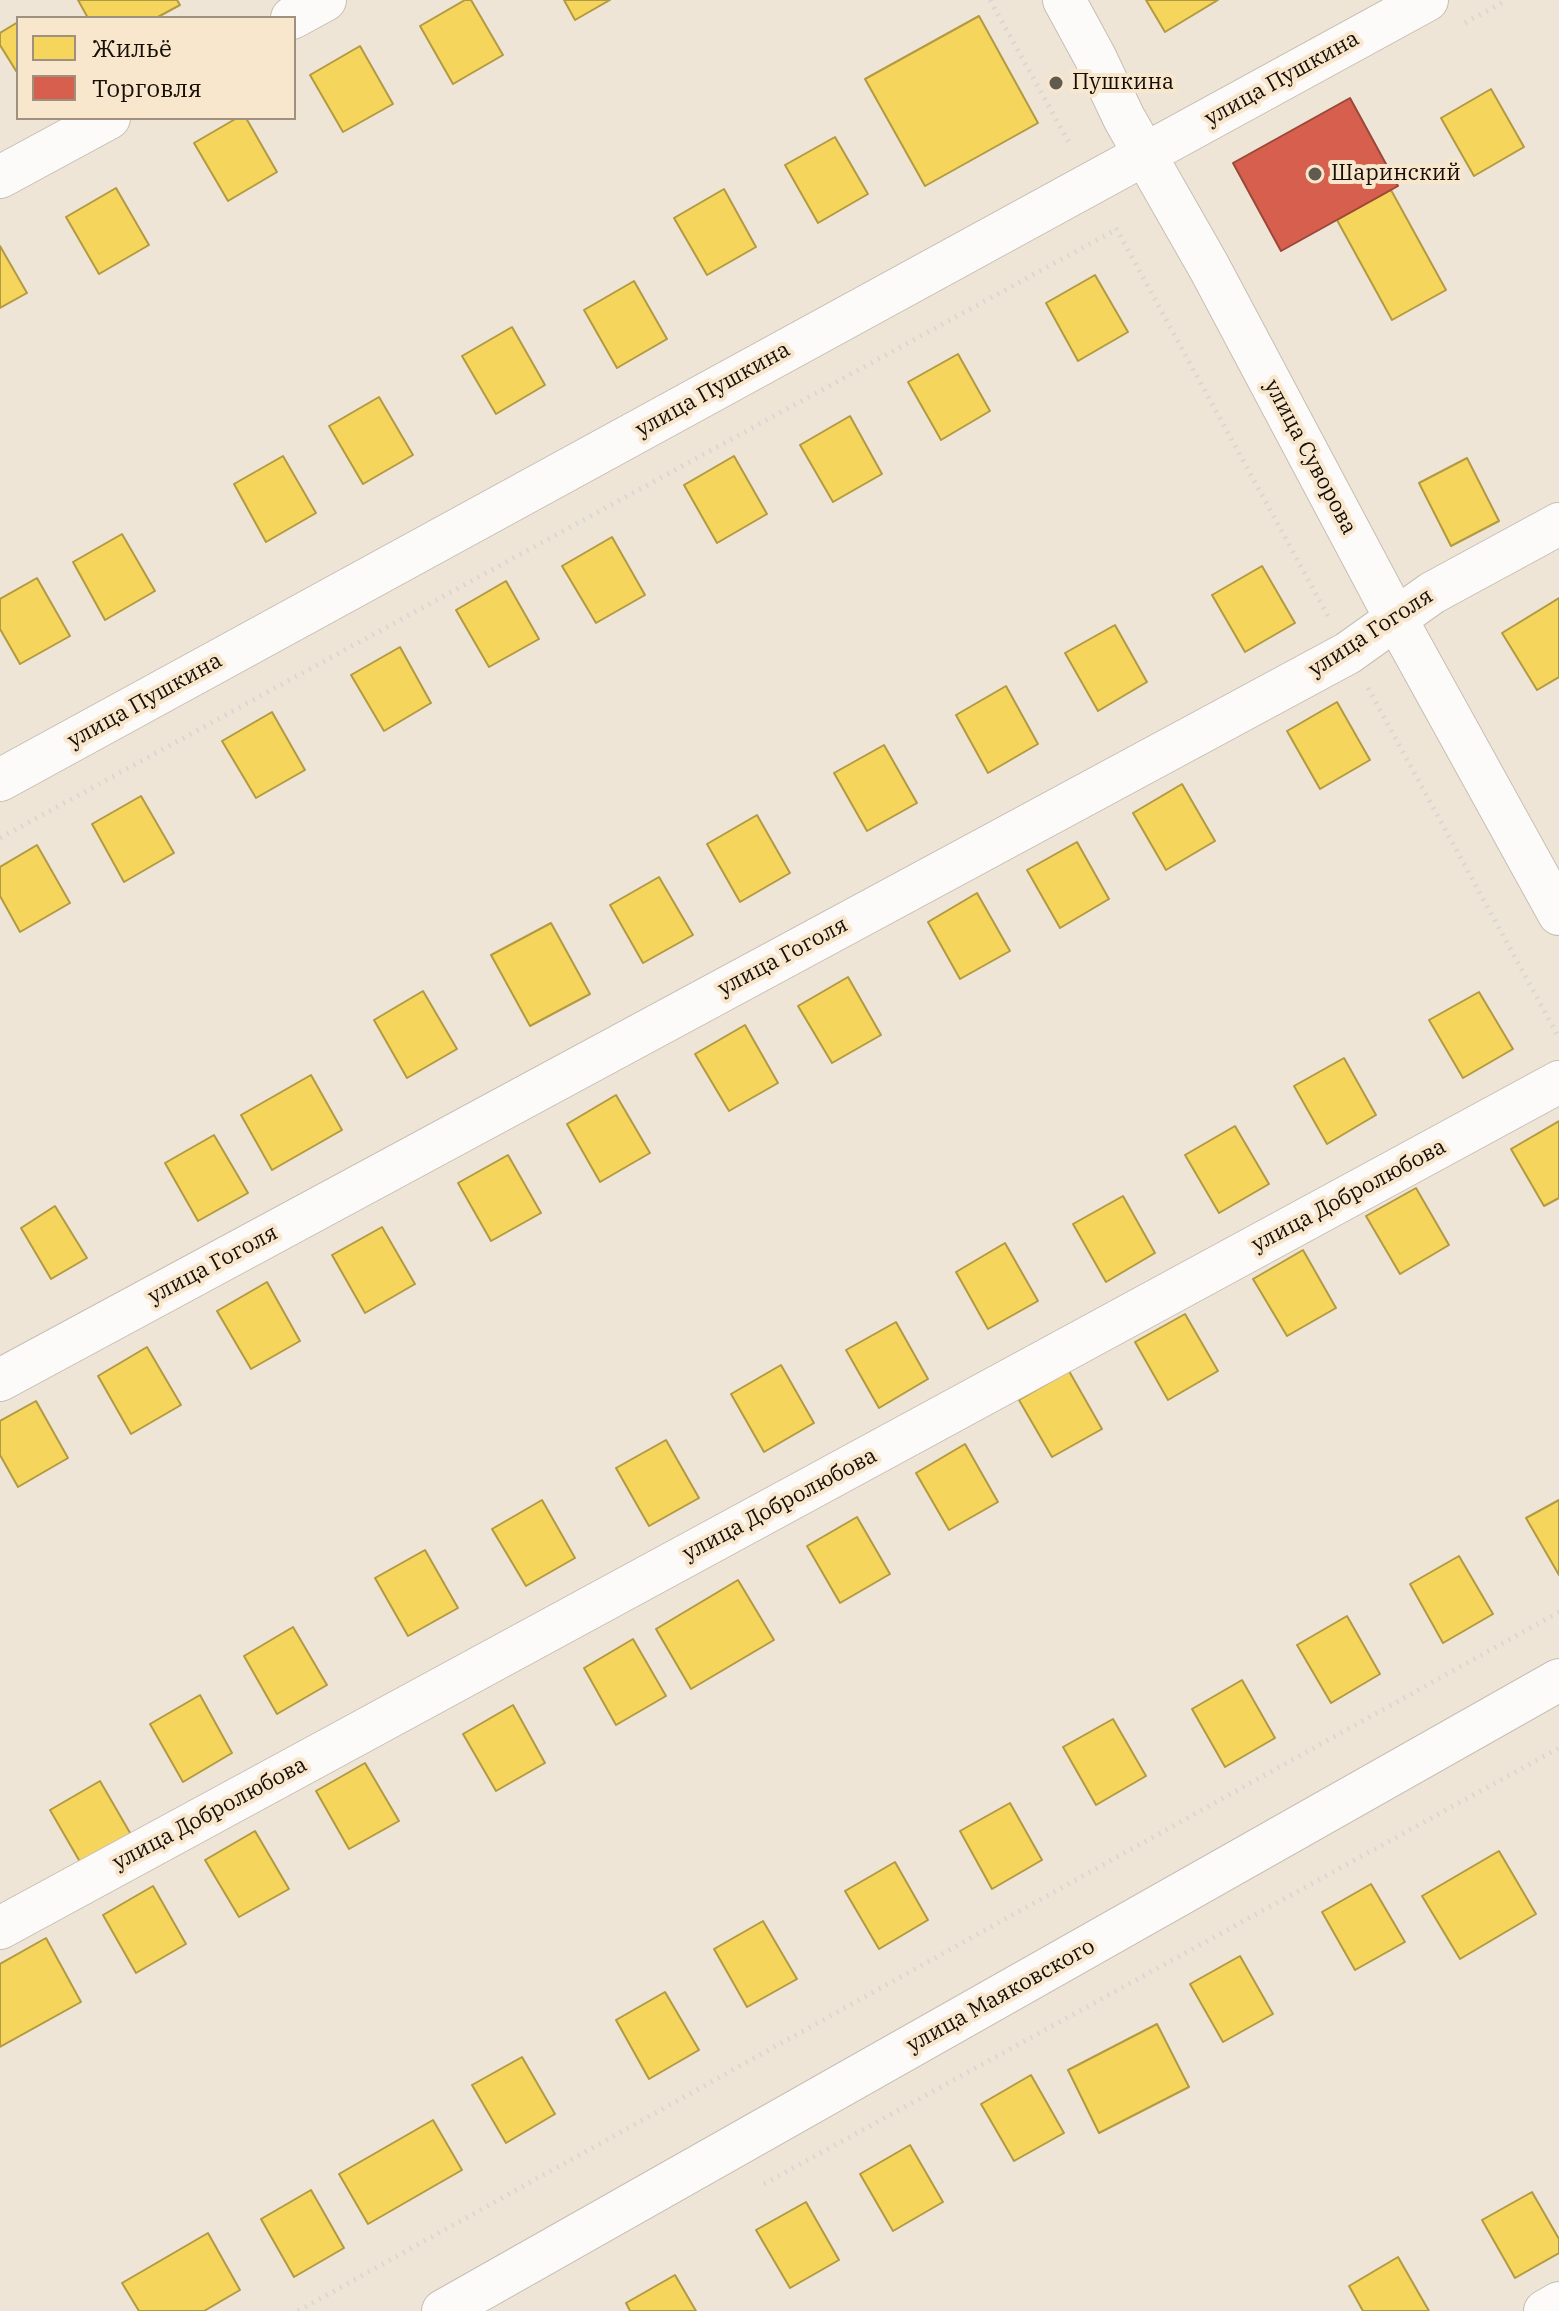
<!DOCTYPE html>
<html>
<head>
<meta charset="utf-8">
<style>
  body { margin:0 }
  #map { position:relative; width:1559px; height:2311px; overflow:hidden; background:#efe5d7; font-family:"IBM Plex Serif",serif }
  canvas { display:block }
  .legend { position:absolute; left:16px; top:16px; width:280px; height:104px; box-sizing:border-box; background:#f9e7cd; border:2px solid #9e917e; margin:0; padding:10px 14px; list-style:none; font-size:24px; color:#150f07 }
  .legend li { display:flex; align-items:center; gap:16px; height:40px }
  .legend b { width:40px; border:2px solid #9e917e }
</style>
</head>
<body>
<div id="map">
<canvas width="1559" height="2311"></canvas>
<ul class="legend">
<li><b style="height:22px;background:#f6d55c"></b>Жильё</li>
<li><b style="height:22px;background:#d6604d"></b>Торговля</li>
</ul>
</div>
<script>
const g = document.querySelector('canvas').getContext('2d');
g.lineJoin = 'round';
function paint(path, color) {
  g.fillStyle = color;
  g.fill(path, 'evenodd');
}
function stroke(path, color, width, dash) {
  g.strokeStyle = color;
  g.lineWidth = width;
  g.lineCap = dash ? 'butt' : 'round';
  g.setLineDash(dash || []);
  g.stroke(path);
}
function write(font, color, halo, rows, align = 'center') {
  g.font = font + ' "IBM Plex Serif",serif';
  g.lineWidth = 8;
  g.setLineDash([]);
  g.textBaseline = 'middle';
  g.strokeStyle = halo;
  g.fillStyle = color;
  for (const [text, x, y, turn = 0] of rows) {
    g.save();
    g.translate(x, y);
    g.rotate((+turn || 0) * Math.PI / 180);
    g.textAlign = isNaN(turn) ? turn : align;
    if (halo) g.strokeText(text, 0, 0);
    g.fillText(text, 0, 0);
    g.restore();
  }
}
const homes = new Path2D(`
  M 78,0 L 177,0 L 180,5 L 156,18 L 88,18 Z
  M 465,0 L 471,0 L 503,55 L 453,84 L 420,26 Z
  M 564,0 L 610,0 L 575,20 Z
  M 1146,0 L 1218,0 L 1165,32 Z
  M 979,16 L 1038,123 L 925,186 L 865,79 Z
  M 18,22 L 18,74 L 0,45 L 0,33 Z
  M 360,46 L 393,104 L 343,132 L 310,75 Z
  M 1491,89 L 1524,147 L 1474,176 L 1441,118 Z
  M 237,118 L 246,118 L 277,172 L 228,201 L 194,143 Z
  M 835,137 L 868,194 L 818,223 L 785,165 Z
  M 116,188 L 149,245 L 99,274 L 66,217 Z
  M 724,189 L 756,247 L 707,275 L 674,218 Z
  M 1391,190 L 1446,290 L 1392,320 L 1337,220 Z
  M 0,246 L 27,293 L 0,308 Z
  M 1095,275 L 1128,332 L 1078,361 L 1046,303 Z
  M 634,281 L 667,339 L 617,368 L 584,310 Z
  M 512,327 L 545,385 L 496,414 L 462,356 Z
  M 958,354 L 990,411 L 941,440 L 908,382 Z
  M 379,397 L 413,455 L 363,484 L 329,426 Z
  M 850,416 L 882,474 L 833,502 L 800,445 Z
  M 283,456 L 316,513 L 266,542 L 234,484 Z
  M 734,456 L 767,514 L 717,543 L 684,485 Z
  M 1467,458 L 1499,521 L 1451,546 L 1419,483 Z
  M 122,534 L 155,591 L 105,620 L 73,562 Z
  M 612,537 L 645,595 L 596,623 L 562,566 Z
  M 1262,566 L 1295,623 L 1245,652 L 1212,595 Z
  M 37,578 L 70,636 L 20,664 L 0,629 L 0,599 Z
  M 506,581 L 539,639 L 489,667 L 456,610 Z
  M 1559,598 L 1559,677 L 1537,690 L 1502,633 Z
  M 1115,625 L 1147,682 L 1098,711 L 1065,653 Z
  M 400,647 L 431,703 L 384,731 L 351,675 Z
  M 1006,686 L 1038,744 L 988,773 L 956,715 Z
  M 1337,702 L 1370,760 L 1320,789 L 1287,731 Z
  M 272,712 L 305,770 L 256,798 L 222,741 Z
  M 884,745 L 917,803 L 867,831 L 834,773 Z
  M 1182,784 L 1215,841 L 1166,870 L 1133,813 Z
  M 141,796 L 174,853 L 124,882 L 92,824 Z
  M 757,815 L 790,873 L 740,902 L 707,844 Z
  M 1077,842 L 1109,899 L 1060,928 L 1027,870 Z
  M 37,845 L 70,903 L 20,932 L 0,896 L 0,867 Z
  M 659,877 L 693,935 L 643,963 L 610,905 Z
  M 977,893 L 1010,951 L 960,979 L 928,922 Z
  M 551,923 L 590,994 L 530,1026 L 491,955 Z
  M 848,977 L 881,1035 L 832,1063 L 798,1006 Z
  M 423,991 L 457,1049 L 407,1078 L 374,1020 Z
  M 1479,992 L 1513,1049 L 1463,1078 L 1429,1020 Z
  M 745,1025 L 778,1083 L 729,1111 L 695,1054 Z
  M 1344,1058 L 1376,1115 L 1327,1144 L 1294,1086 Z
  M 311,1075 L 342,1130 L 272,1170 L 241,1115 Z
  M 616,1095 L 650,1153 L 600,1182 L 567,1124 Z
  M 1559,1121 L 1559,1198 L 1544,1206 L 1511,1149 Z
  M 1235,1126 L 1269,1184 L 1219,1213 L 1185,1155 Z
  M 214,1135 L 248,1193 L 198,1221 L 165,1163 Z
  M 508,1155 L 541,1213 L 491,1241 L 458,1183 Z
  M 1416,1188 L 1449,1245 L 1400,1274 L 1366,1216 Z
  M 1123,1196 L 1155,1253 L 1106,1282 L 1073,1224 Z
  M 55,1206 L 87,1258 L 51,1279 L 21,1228 Z
  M 382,1227 L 415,1284 L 365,1313 L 332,1255 Z
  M 1005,1243 L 1038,1301 L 988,1329 L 956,1272 Z
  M 1303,1250 L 1336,1308 L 1287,1336 L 1253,1279 Z
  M 267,1282 L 300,1341 L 251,1369 L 217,1311 Z
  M 1185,1314 L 1218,1371 L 1168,1400 L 1135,1342 Z
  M 896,1322 L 928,1379 L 879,1408 L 846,1350 Z
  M 147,1347 L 181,1405 L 131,1434 L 98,1376 Z
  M 781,1365 L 814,1423 L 764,1452 L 731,1394 Z
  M 1069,1371 L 1102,1429 L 1052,1457 L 1019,1400 Z
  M 36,1401 L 68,1458 L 18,1487 L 0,1455 L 0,1421 Z
  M 666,1440 L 699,1498 L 649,1526 L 616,1468 Z
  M 965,1444 L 998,1502 L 949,1530 L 916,1473 Z
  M 542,1500 L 575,1558 L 526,1586 L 492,1529 Z
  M 1559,1500 L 1559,1575 L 1526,1518 Z
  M 857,1517 L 890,1574 L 840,1603 L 807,1546 Z
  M 425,1550 L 458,1608 L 408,1636 L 375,1578 Z
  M 1459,1556 L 1493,1614 L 1443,1643 L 1410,1584 Z
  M 738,1580 L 774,1640 L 691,1689 L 656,1629 Z
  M 1347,1616 L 1380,1674 L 1331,1703 L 1297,1645 Z
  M 293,1627 L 327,1685 L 277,1714 L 244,1656 Z
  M 633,1639 L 666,1696 L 616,1725 L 584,1668 Z
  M 1242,1680 L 1275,1738 L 1225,1767 L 1192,1709 Z
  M 200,1695 L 232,1753 L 183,1782 L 150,1724 Z
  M 513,1705 L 545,1763 L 496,1791 L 463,1734 Z
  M 1113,1719 L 1146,1776 L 1096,1805 L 1063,1747 Z
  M 365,1763 L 399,1821 L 349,1849 L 316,1791 Z
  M 100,1781 L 133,1838 L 83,1867 L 50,1810 Z
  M 1010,1803 L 1042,1860 L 992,1889 L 960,1831 Z
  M 255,1831 L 289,1889 L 239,1917 L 205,1860 Z
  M 1499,1851 L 1536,1914 L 1460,1959 L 1422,1896 Z
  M 895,1862 L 928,1920 L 879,1949 L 845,1891 Z
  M 1371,1884 L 1405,1942 L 1355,1970 L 1322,1912 Z
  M 153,1886 L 186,1944 L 136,1973 L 103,1915 Z
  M 763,1921 L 797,1979 L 747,2007 L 714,1949 Z
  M 46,1938 L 81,2002 L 0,2047 L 0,1964 Z
  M 1240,1956 L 1273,2014 L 1223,2042 L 1190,1984 Z
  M 665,1992 L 699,2050 L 649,2079 L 616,2020 Z
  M 1157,2024 L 1189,2087 L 1099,2133 L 1068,2070 Z
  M 522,2057 L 555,2114 L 506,2143 L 472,2085 Z
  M 1031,2075 L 1064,2133 L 1014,2161 L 981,2104 Z
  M 433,2120 L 462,2170 L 368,2224 L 339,2174 Z
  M 910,2145 L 943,2202 L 893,2231 L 860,2174 Z
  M 311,2190 L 344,2248 L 294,2277 L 261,2219 Z
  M 1532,2192 L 1559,2239 L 1559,2253 L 1515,2278 L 1482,2220 Z
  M 806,2202 L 839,2260 L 790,2288 L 756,2230 Z
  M 208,2233 L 240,2290 L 204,2311 L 139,2311 L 122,2283 Z
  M 1398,2257 L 1429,2311 L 1363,2311 L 1349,2286 Z
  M 675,2275 L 696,2311 L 630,2311 L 626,2303 Z`);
const shops = new Path2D(`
  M 1350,98 L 1398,186 L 1281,251 L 1233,163 Z`);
const path = new Path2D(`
  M 990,0 L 1071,146
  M 1465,23 L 1507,0
  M 1155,75 L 1166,94
  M 1116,228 L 1328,616
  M 1368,688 L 1559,1038
  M 0,838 L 1117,229
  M 764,2184 L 1559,1748
  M 298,2311 L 1559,1612`);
const minor = new Path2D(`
  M 1064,0 L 1095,57 L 1124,118 L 1209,267 L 1396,619 L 1559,914
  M 292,18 L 325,0
  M 0,177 L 109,118
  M 0,780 L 1427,0
  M 0,1380 L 1348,653 L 1432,593 L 1559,524
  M 0,1928 L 1559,1082
  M 443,2311 L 1559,1680
  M 1545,2311 L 1559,2303`);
const markers = [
  [1056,83,8,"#615a50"],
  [1315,174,8,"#615a50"]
];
const streetNames = [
  ["улица Пушкина",1282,79,-29],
  ["улица Пушкина",713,390,-29],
  ["улица Суворова",1310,457,62],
  ["улица Гоголя",1371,633,-33],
  ["улица Пушкина",145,701,-29],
  ["улица Гоголя",783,957,-28],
  ["улица Добролюбова",1349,1196,-28],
  ["улица Гоголя",213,1265,-28],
  ["улица Добролюбова",780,1505,-28],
  ["улица Добролюбова",210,1814,-28],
  ["улица Маяковского",1001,1996,-29]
];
const poiNames = [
  ["Пушкина",1072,83],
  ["Шаринский",1331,174]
];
paint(homes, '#f6d55c');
stroke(homes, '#b29a42', 2);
paint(shops, '#d6604d');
stroke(shops, '#9c4838', 2);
stroke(minor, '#c6beb3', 44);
stroke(path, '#dbd7d3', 5, [2, 6]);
stroke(minor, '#fdfbf9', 42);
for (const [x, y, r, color] of markers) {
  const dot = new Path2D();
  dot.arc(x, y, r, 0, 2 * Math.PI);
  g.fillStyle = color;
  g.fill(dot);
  stroke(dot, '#f9e7cd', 3);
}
write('22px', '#150f07', '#f9e7cd', streetNames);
write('22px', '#150f07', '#f9e7cd', poiNames, 'left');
</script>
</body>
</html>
